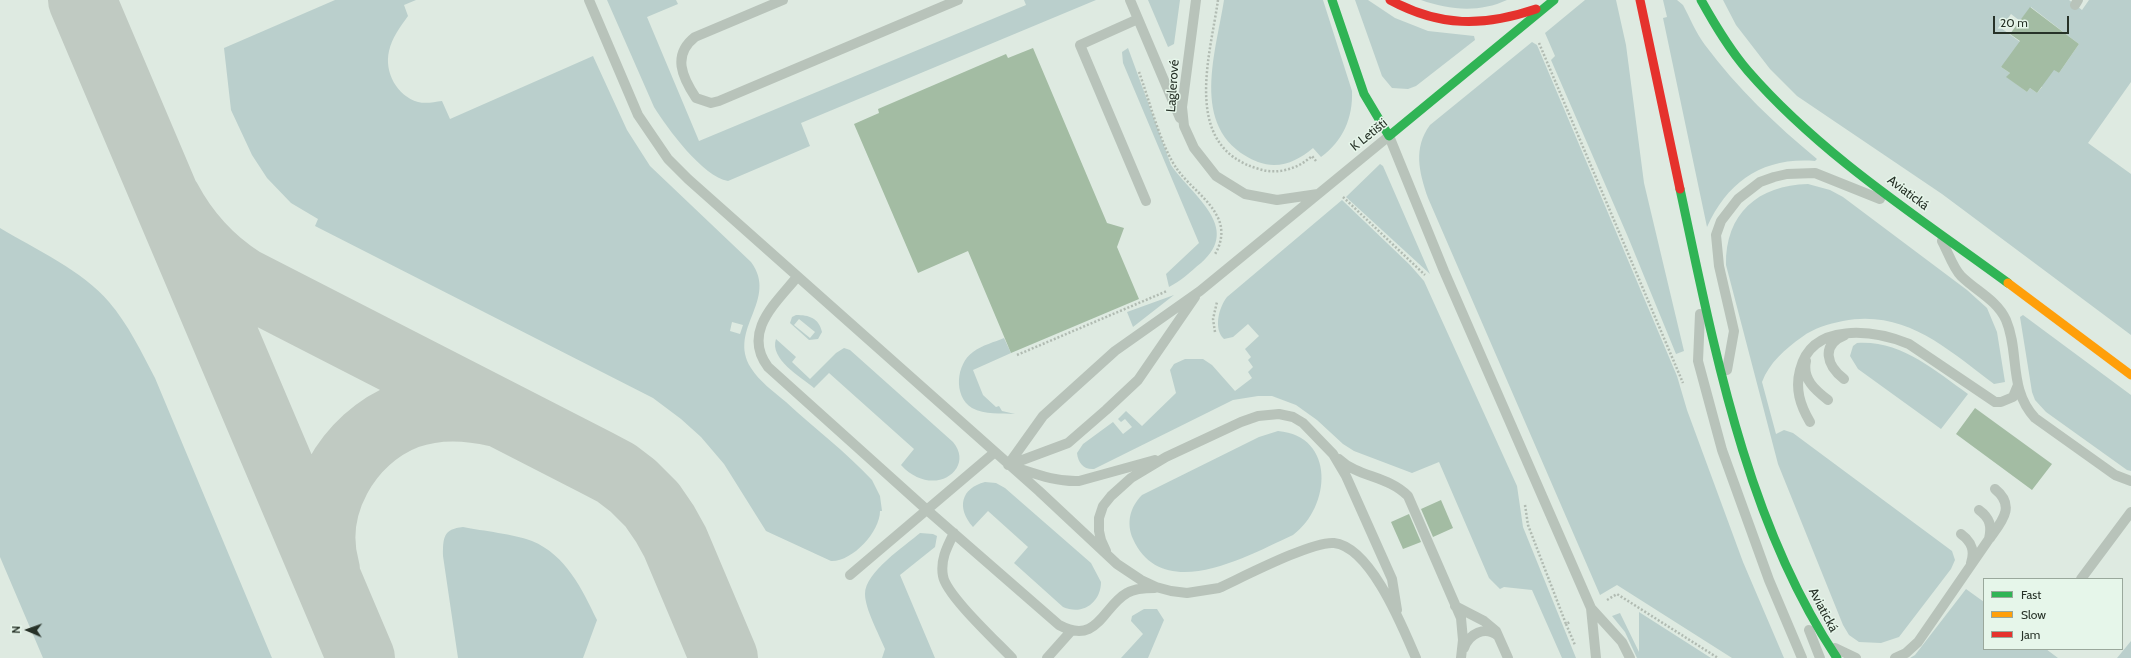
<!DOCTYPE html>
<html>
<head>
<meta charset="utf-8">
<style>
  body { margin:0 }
  #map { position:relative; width:2131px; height:658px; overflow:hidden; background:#deeae1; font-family:Cabin,sans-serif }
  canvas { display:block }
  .legend { position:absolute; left:1983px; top:578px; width:140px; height:72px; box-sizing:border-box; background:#e6f6ea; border:1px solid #9aa89c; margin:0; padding:5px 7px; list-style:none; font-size:12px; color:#273228 }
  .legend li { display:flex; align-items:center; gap:8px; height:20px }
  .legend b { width:20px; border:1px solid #9aa89c }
  .north { position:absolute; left:8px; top:610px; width:40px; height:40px; -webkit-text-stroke:3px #e6f6ea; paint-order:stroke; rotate:272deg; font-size:11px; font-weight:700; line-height:16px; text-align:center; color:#273228 }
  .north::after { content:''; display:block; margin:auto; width:14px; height:18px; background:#273228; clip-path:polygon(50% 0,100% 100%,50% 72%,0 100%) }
  .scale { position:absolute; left:1993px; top:16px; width:76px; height:18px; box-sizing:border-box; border:2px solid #273228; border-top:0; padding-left:5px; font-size:12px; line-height:14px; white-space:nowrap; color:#273228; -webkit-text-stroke:3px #e6f6ea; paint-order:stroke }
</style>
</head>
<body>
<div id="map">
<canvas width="2131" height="658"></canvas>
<ul class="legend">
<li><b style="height:5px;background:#30b455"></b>Fast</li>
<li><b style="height:5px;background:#ff9f0a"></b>Slow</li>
<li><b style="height:5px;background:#e5322d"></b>Jam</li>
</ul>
<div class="north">N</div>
<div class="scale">20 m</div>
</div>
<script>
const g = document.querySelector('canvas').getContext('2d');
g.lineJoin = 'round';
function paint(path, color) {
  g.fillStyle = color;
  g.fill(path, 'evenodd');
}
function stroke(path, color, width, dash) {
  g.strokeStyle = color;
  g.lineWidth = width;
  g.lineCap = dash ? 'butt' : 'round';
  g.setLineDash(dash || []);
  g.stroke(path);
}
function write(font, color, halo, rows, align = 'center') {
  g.font = font + ' Cabin,sans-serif';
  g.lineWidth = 3;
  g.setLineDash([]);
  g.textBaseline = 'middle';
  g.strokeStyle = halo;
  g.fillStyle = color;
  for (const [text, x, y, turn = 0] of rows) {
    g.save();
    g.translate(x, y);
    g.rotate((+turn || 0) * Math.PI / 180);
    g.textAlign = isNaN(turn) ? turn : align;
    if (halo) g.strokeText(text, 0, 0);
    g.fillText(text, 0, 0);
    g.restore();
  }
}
const green = new Path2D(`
  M 335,0 L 416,0 L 404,5 L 408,16 C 400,27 392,38 389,51 C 384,72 397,96 418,102 C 426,104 434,102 442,101 L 450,119 L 593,56 L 627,130 L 650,166 L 751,262 C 779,300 727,329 751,368 C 759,381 774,392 786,402 C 814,428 846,452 872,480 L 880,496 L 882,511 L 880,511 C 880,532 852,562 831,561 L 766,531 L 724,464 L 701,437 L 681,419 L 653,398 L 315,226 L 318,219 L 291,203 L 267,178 L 252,155 L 231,110 L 224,48 ZM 732,322 L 743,325 L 740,334 L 730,331 Z
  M 607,0 L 676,0 L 678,4 L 647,17 L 699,141 L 1026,5 L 1024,0 L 1096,0 L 801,123 L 810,146 L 728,181 C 703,177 667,128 654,107 Z
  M 1148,0 L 1180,0 L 1174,44 L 1168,47 Z
  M 1224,0 L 1323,0 L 1352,91 C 1353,118 1343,141 1321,157 L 1313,148 C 1298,161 1279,170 1258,162 C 1188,133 1215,57 1224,0 Z
  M 1355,0 L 1368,0 L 1395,18 L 1428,31 L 1474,36 L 1475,40 L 1416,86 L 1408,89 L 1392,88 L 1382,76 Z
  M 1421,0 L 1507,0 C 1479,13 1449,10 1421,0 Z
  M 1585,0 L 1616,0 L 1626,45 L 1644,183 L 1684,351 L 1676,354 L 1628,237 L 1551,60 L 1555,56 L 1545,33 Z
  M 1663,0 L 1677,0 L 1683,5 C 1690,18 1696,33 1705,45 C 1737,88 1776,125 1817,159 L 1815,161 C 1763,157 1728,181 1707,227 L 1663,18 L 1667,17 Z
  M 1723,0 L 2069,0 L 2082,10 L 2089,0 L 2131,0 L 2131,82 L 2088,143 L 2131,174 L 2131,335 L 1942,194 L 1797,96 L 1770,69 L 1736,25 ZM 2031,7 L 2079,44 L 2059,73 L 2047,65 L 2035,81 L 2042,87 L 2037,93 L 2030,88 L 2027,92 L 2007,77 L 2010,73 L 2001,67 L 2027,47 L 2001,28 L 2011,14 L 2020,21 Z
  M 1532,42 L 1537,45 L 1677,376 L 1687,410 L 1743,562 L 1784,658 L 1732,658 L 1617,585 L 1600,595 L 1428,198 C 1419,172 1413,148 1430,125 Z
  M 1128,48 L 1171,165 C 1191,195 1243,227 1201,263 C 1190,272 1181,281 1169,287 L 1166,274 L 1199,243 L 1123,63 L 1122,52 Z
  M 1380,164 L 1383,166 L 1430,274 L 1346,197 Z
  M 1808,184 L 1830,190 L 1843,197 L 1967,290 L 1987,308 L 1997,332 L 2005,382 L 1994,384 C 1948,350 1906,309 1843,321 C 1828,324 1814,328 1802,337 C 1785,349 1769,363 1762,382 L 1776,434 L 1784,430 L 1793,433 L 1952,551 L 1955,560 L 1951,569 L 1899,637 L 1881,643 L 1859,642 L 1849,635 L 1843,625 L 1778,464 L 1726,265 C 1725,214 1758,185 1808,184 Z
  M 1342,200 L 1410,265 L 1424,281 L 1517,486 L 1523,527 L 1576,658 L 1562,658 L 1532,590 L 1504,587 L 1500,589 L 1489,578 L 1439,462 L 1412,473 L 1354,451 L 1343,444 L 1317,420 L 1296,405 L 1272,396 L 1258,396 L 1233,400 L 1094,469 C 1084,470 1078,463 1077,453 L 1083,444 L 1113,422 L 1123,434 L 1132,427 L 1125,419 L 1121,422 L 1118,419 L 1126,411 L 1142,426 L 1176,393 L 1170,370 L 1174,364 L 1185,359 L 1203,359 L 1212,365 L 1235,391 L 1252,378 L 1248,372 L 1253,367 L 1248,360 L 1251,357 L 1245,349 L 1259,336 L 1248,324 L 1233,337 L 1224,339 C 1213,329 1219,307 1227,297 Z
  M 0,228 C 35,249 83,271 109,302 C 128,324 142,353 155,378 L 272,658 L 43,658 L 0,557 Z
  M 1174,295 L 1133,327 L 1127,312 Z
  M 796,315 C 809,315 819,318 822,332 L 818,339 L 809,340 L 790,323 L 792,317 ZM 799,319 L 815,332 L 810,338 L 794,325 Z
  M 2023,315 L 2131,395 L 2131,471 L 2127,470 L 2046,412 L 2035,400 L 2032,392 L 2020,317 Z
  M 1004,338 L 1011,353 L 973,370 L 983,395 L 996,407 L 999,406 L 1002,411 L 1015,414 C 1001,413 985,415 972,408 C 953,396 956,364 973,352 C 982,345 995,342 1004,338 Z
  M 776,339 L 796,357 L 792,362 L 810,379 L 836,353 L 844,348 L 850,350 L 953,442 C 976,469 933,500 901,465 L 914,449 L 829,373 L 814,388 C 801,377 769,359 776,339 Z
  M 1857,343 C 1901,340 1934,370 1968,394 L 1941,429 L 1858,369 L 1850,356 L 1853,346 Z
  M 1278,431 C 1336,436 1331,507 1293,535 C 1249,555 1163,605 1133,539 C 1126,523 1130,507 1142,495 L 1259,437 Z
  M 985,482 L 996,483 L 1005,488 L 1091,563 L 1101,582 C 1101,602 1083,616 1063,607 L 1014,563 L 1028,547 L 988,511 L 973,527 C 956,508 961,488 985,482 Z
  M 463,527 C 483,531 514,534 532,541 C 566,555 582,589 597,620 L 583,658 L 458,658 L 443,556 C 443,538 443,529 463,527 Z
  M 920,533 L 933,534 L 937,536 L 935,547 L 900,575 L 935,658 L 882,658 L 885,649 C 879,634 865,609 865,594 C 865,572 905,546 920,533 Z
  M 1966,589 L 1984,602 L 1984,649 L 2046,649 L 2058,658 L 1910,658 L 1915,655 Z
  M 1144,609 L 1157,609 L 1164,620 L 1148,658 L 1121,658 L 1143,634 L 1131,621 L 1132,616 Z
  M 1639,612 L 1711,658 L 1637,658 L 1625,632 L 1612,616 L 1620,613 L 1639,652 Z
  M 2131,641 L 2131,658 L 2117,658 Z`);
const taxiway = new Path2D(`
  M 82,0 L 361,658
  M 167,199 C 185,233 209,260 242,281 L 597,463 L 616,473 L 633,486 L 652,505 L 665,524 L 675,542 L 724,658
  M 326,570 C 308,507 347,438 407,415 C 435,405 468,406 497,413`);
const building = new Path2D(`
  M 2030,7 L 2079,44 L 2059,73 L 2054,70 L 2037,93 L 2030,88 L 2027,92 L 2006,77 L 2010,73 L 2001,67 L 2020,41 L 2010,34 Z
  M 1033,48 L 1107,223 L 1124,228 L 1117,247 L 1139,299 L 1011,353 L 968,251 L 918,273 L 854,124 L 879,113 L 878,109 L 1006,54 L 1008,58 Z
  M 1975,408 L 2052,464 L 2032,490 L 1956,434 Z
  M 1441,500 L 1453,528 L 1433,537 L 1421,509 Z
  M 1409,514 L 1421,542 L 1403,549 L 1391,522 Z`);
const path = new Path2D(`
  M 1218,0 C 1210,57 1181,147 1259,169 C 1277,175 1298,169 1312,156 L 1316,161
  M 1539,43 L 1683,383
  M 1139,72 C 1149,99 1161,147 1177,169 C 1189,186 1208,198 1217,216 C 1224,228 1222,243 1215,254
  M 1343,197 L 1425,275
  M 1215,332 L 1213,319 L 1217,302
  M 1017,355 L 1167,291
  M 1525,505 L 1528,525 L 1566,624 L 1570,622
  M 1607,600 L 1617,594 L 1718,658
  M 1566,624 L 1575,645`);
const lane = new Path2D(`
  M 589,0 L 638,115 L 668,159 L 688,179 L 1039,491 L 1117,564 L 1141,580 L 1156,587 L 1171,591 L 1187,593 L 1219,588 C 1243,577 1312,541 1334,543 C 1371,547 1403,628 1416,658
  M 783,0 L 695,37 C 672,55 682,77 696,98 L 711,103 L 719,101 L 958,0
  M 1130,0 L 1180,118
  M 1196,0 L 1182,107 L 1184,126 L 1194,148 L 1216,176 L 1245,194 L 1277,200 L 1318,194
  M 2075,5 L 2078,0
  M 1138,19 L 1080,45 L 1146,201
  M 1942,241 C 1948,252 1953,268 1961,276 C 1976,291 1997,300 2006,320 C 2020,353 2008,389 2035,418 L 2115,475 L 2131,481
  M 797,277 C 775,304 742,332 768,367 L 927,510 L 1059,625 C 1098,646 1103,606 1127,593 C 1135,588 1146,588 1155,588
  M 1700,314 L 1698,361 L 1722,450 L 1769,580 L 1802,658
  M 1806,361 C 1802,379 1815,390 1828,400
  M 1727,370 L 1734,331 L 1719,266 L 1716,235 L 1721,221 L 1738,199 L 1760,182 L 1774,177 L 1787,174 L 1815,173 L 1880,199
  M 1844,379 C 1827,366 1820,345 1845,335
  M 1810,422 C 1800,405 1795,389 1800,370 C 1812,321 1874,330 1909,344 L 1995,402 L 2001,402 L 2013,397 L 2018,385
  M 1339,459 C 1359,478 1387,475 1408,496 L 1461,618 L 1463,640 L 1461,658
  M 1008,465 L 1043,416 L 1115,351 L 1200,291 L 1389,136 L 1444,271 L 1591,608 L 1596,658
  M 1009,465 L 1068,443 L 1106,410 L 1138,380 L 1195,297
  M 1014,467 C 1036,474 1056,482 1079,481 L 1155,460
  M 954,533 C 947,547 940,560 943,576 C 946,595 997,642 1012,658
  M 1961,534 C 1972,542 1975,551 1971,563
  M 1990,538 C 2002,521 2016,506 1995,489
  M 1106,551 L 1101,540 L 1099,531 L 1099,518 L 1103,506 L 1111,496 L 1131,478 L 1166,457 L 1241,422 L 1258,416 L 1279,414 L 1293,417 L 1303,423 L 1333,454 L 1346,476 L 1392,579 L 1397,610
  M 850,575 L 995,452
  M 2081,579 L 2131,512
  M 1455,606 L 1484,621 L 1496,631 L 1508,658
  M 1591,608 L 1622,642 L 1630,658
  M 1809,630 L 1820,658
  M 1464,648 C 1469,634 1485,625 1498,636
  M 1835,648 L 1856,658
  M 1047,658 L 1072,630
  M 1895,658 L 1906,653 L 1918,642 L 1989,539 C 1992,526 1990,518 1979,510`);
const fast = new Path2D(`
  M 1332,0 L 1364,94 L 1389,136
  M 1701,0 C 1715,25 1729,49 1748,71 C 1821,155 1918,217 2008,283
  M 1389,136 L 1554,0
  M 1680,189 C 1714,347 1746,522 1837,658`);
const slow = new Path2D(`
  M 2008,283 L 2131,375`);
const jam = new Path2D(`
  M 1390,0 C 1440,27 1483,27 1536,9
  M 1640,0 L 1680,189`);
const streetNames = [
  ["Laglerové",1173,86,-86],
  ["K Letišti",1369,135,-39],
  ["Aviatická",1908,193,37],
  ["Aviatická",1823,610,62]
];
paint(green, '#bacfcc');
stroke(taxiway, '#c0cac2', 68);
paint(building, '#a3bca3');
stroke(path, '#b1bbb2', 2.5, [2, 2]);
stroke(lane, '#b8c3ba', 10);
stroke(fast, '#30b455', 9);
stroke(slow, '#ff9f0a', 9);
stroke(jam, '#e5322d', 9);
write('13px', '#273228', '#e6f6ea', streetNames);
</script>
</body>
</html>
